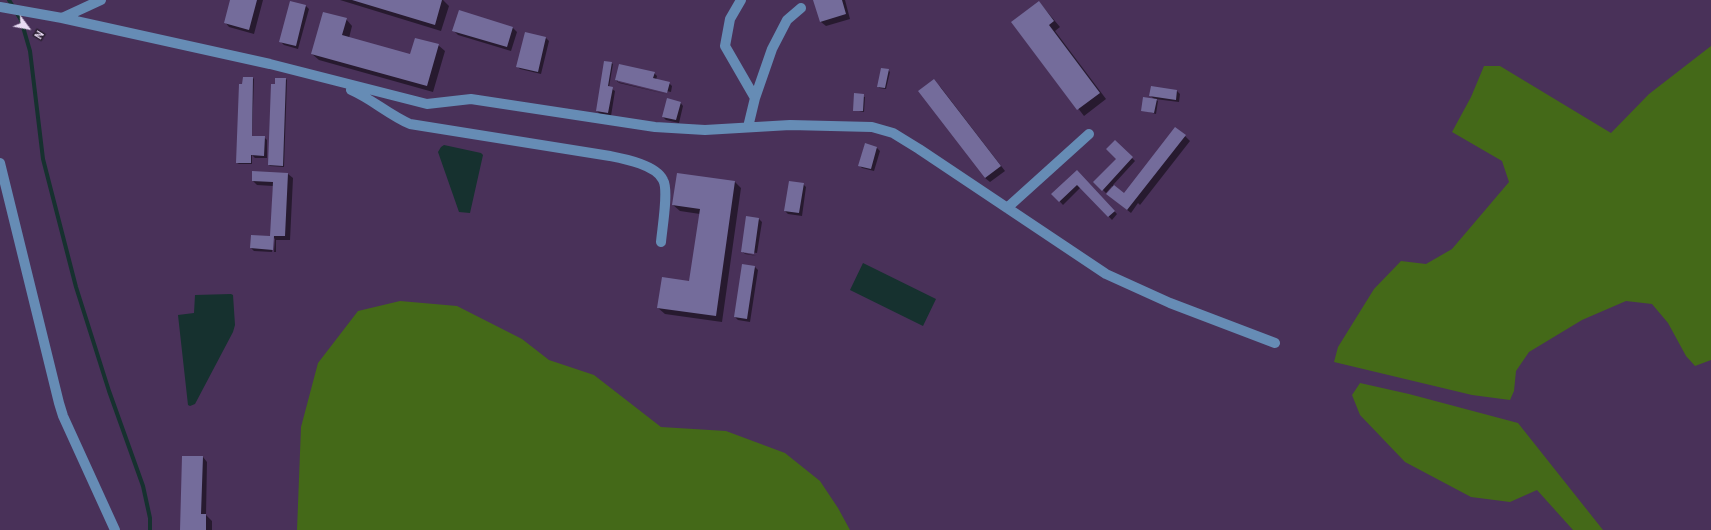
<!DOCTYPE html>
<html>
<head>
<meta charset="utf-8">
<style>
  body { margin:0 }
  #map { position:relative; width:1711px; height:530px; overflow:hidden; background:#493159; font-family:Karla,sans-serif }
  canvas { display:block }
  .north { position:absolute; left:8px; top:8px; width:40px; height:40px; -webkit-text-stroke:3px #2a1f31; paint-order:stroke; rotate:122deg; font-size:11px; font-weight:700; line-height:16px; text-align:center; color:#e9dbf4 }
  .north::after { content:''; display:block; margin:auto; width:14px; height:18px; background:#e9dbf4; clip-path:polygon(50% 0,100% 100%,50% 72%,0 100%) }
</style>
</head>
<body>
<div id="map">
<canvas width="1711" height="530"></canvas>
<div class="north">N</div>
</div>
<script>
const g = document.querySelector('canvas').getContext('2d');
g.lineJoin = 'round';
function paint(path, color) {
  g.fillStyle = color;
  g.fill(path, 'evenodd');
}
function stroke(path, color, width, dash) {
  g.strokeStyle = color;
  g.lineWidth = width;
  g.lineCap = dash ? 'butt' : 'round';
  g.setLineDash(dash || []);
  g.stroke(path);
}
const green = new Path2D(`
  M 1711,46 L 1711,360 L 1695,366 L 1686,356 L 1668,323 L 1652,304 L 1626,301 L 1582,320 L 1529,352 L 1516,371 L 1514,391 L 1510,400 L 1472,395 L 1334,362 L 1338,347 L 1374,289 L 1401,261 L 1426,264 L 1452,249 L 1509,182 L 1502,161 L 1452,132 L 1471,97 L 1484,66 L 1500,66 L 1611,133 L 1649,94 Z
  M 400,301 L 457,306 L 522,339 L 549,360 L 594,375 L 661,427 L 726,431 L 785,453 L 820,481 L 838,508 L 850,530 L 297,530 L 301,427 L 318,363 L 358,311 Z
  M 1360,383 L 1409,394 L 1518,423 L 1603,530 L 1573,530 L 1537,490 L 1510,502 L 1471,497 L 1405,462 L 1360,415 L 1352,395 Z`);
const water = new Path2D(`
  M 444,145 L 481,153 L 483,155 L 470,213 L 459,212 L 438,152 L 441,147 Z
  M 863,263 L 936,299 L 923,326 L 850,290 Z
  M 231,294 L 233,295 L 235,325 L 233,332 L 195,404 L 190,406 L 188,405 L 178,315 L 194,313 L 195,295 Z`);
const shadow = new Path2D(`
  M 231,0 L 263,0 L 254,34 L 229,27 L 225,22 Z
  M 340,0 L 443,0 L 449,6 L 441,31 Z
  M 814,0 L 845,0 L 850,19 L 826,26 L 821,22 Z
  M 1039,2 L 1060,27 L 1055,31 L 1106,99 L 1084,116 L 1012,22 Z
  M 306,6 L 309,9 L 298,49 L 284,45 L 281,42 Z
  M 346,19 L 352,26 L 349,38 L 411,56 L 438,45 L 445,51 L 433,92 L 319,60 L 312,54 Z
  M 512,27 L 517,32 L 511,51 L 458,35 L 454,31 Z
  M 546,38 L 549,41 L 541,74 L 520,69 L 517,66 Z
  M 611,63 L 613,64 L 609,87 L 615,91 L 611,116 L 600,114 L 597,111 Z
  M 888,70 L 890,72 L 886,89 L 879,88 L 878,86 Z
  M 654,73 L 657,76 L 656,80 L 669,83 L 672,86 L 671,92 L 618,80 L 618,82 L 670,95 L 619,83 L 616,80 Z
  M 253,78 L 254,79 L 252,137 L 264,137 L 267,140 L 267,158 L 255,158 L 252,155 L 252,164 L 239,164 L 237,163 L 243,85 Z
  M 286,79 L 287,80 L 284,167 L 270,166 L 269,165 L 272,85 L 276,85 Z
  M 939,85 L 1005,171 L 990,182 L 985,178 Z
  M 1177,91 L 1180,94 L 1179,102 L 1155,99 L 1158,101 L 1156,114 L 1142,110 L 1155,100 L 1150,95 Z
  M 855,95 L 865,97 L 864,112 L 854,110 Z
  M 680,102 L 683,106 L 679,123 L 666,120 L 663,117 Z
  M 1185,136 L 1190,141 L 1140,205 L 1138,203 L 1131,213 L 1111,197 L 1114,187 L 1112,186 L 1106,193 L 1095,182 L 1117,159 L 1115,141 L 1135,161 L 1113,185 L 1124,194 Z
  M 865,144 L 877,148 L 880,151 L 874,171 L 862,168 L 859,165 Z
  M 1077,172 L 1117,214 L 1112,220 L 1081,187 L 1063,205 L 1053,194 Z
  M 288,174 L 293,178 L 290,240 L 276,240 L 276,252 L 274,252 L 275,239 L 273,237 L 272,252 L 254,251 L 251,248 L 271,237 L 273,186 L 257,185 L 253,181 Z
  M 735,182 L 741,188 L 722,322 L 665,314 L 658,308 L 690,282 L 700,214 L 680,211 L 673,205 Z
  M 803,184 L 806,187 L 802,216 L 788,214 L 785,211 Z
  M 759,219 L 762,222 L 757,253 L 744,251 L 744,253 L 757,256 L 745,254 L 742,251 Z
  M 755,267 L 758,270 L 750,322 L 738,320 L 735,317 Z
  M 203,457 L 207,462 L 206,515 L 212,521 L 212,530 L 181,530 Z`);
const stream = new Path2D(`
  M 9,0 L 21,20 L 30,51 L 43,159 L 76,287 L 109,391 L 143,486 L 150,518 L 150,530`);
const building = new Path2D(`
  M 230,0 L 257,0 L 249,30 L 224,23 Z
  M 352,0 L 442,0 L 435,25 Z
  M 813,0 L 842,0 L 846,14 L 820,22 Z
  M 290,1 L 306,5 L 296,46 L 279,42 Z
  M 1039,1 L 1054,21 L 1049,25 L 1100,93 L 1077,110 L 1011,22 Z
  M 459,10 L 513,27 L 507,47 L 452,31 Z
  M 323,12 L 347,18 L 342,35 L 410,54 L 415,38 L 439,44 L 427,86 L 311,54 Z
  M 525,32 L 546,37 L 538,72 L 516,67 Z
  M 604,61 L 612,62 L 608,86 L 613,87 L 608,113 L 596,111 Z
  M 619,64 L 655,72 L 653,78 L 670,82 L 667,93 L 615,80 Z
  M 881,68 L 889,69 L 885,88 L 877,87 Z
  M 243,77 L 253,77 L 252,136 L 265,136 L 264,156 L 251,155 L 251,163 L 236,163 L 239,84 L 242,84 Z
  M 275,78 L 286,78 L 283,166 L 268,165 L 271,84 L 275,84 Z
  M 934,79 L 1001,166 L 985,178 L 918,91 Z
  M 1151,86 L 1177,90 L 1176,100 L 1149,96 Z
  M 854,93 L 864,94 L 863,111 L 853,111 Z
  M 1143,97 L 1157,99 L 1154,113 L 1141,111 Z
  M 667,98 L 681,102 L 676,120 L 662,117 Z
  M 1175,127 L 1186,135 L 1127,210 L 1106,194 L 1114,185 L 1124,193 Z
  M 1115,140 L 1133,157 L 1102,191 L 1093,182 L 1116,159 L 1106,149 Z
  M 865,143 L 877,147 L 871,169 L 858,166 Z
  M 1077,170 L 1115,211 L 1108,217 L 1077,185 L 1059,202 L 1051,194 Z
  M 252,171 L 288,173 L 285,236 L 274,236 L 273,250 L 250,248 L 251,235 L 270,236 L 273,182 L 252,181 Z
  M 677,173 L 735,181 L 716,316 L 657,308 L 662,277 L 689,281 L 700,209 L 672,205 Z
  M 789,181 L 804,183 L 799,213 L 784,211 Z
  M 746,216 L 759,218 L 754,254 L 741,252 Z
  M 742,264 L 755,266 L 747,319 L 734,317 Z
  M 182,456 L 203,456 L 201,514 L 206,514 L 206,530 L 180,530 Z`);
const minor = new Path2D(`
  M 741,0 L 730,19 L 725,46 L 755,98
  M 0,7 L 62,18 L 270,64 L 427,104 L 471,99 L 655,127 L 705,130 L 790,125 L 872,127 L 893,133 L 919,149 L 1106,274 L 1170,303 L 1275,343
  M 62,18 L 101,0
  M 351,90 C 372,99 389,115 410,124 L 610,156 C 625,159 656,165 663,180 C 669,190 662,229 661,242
  M 748,127 L 755,98 L 772,49 L 787,20 L 801,8
  M 0,163 L 59,403 L 63,416 L 115,530
  M 1007,208 L 1089,134`);
paint(green, '#446918');
paint(water, '#16312f');
paint(shadow, '#0007');
stroke(stream, '#16312f', 4);
paint(building, '#746c9b');
stroke(minor, '#668cb5', 10);
</script>
</body>
</html>
